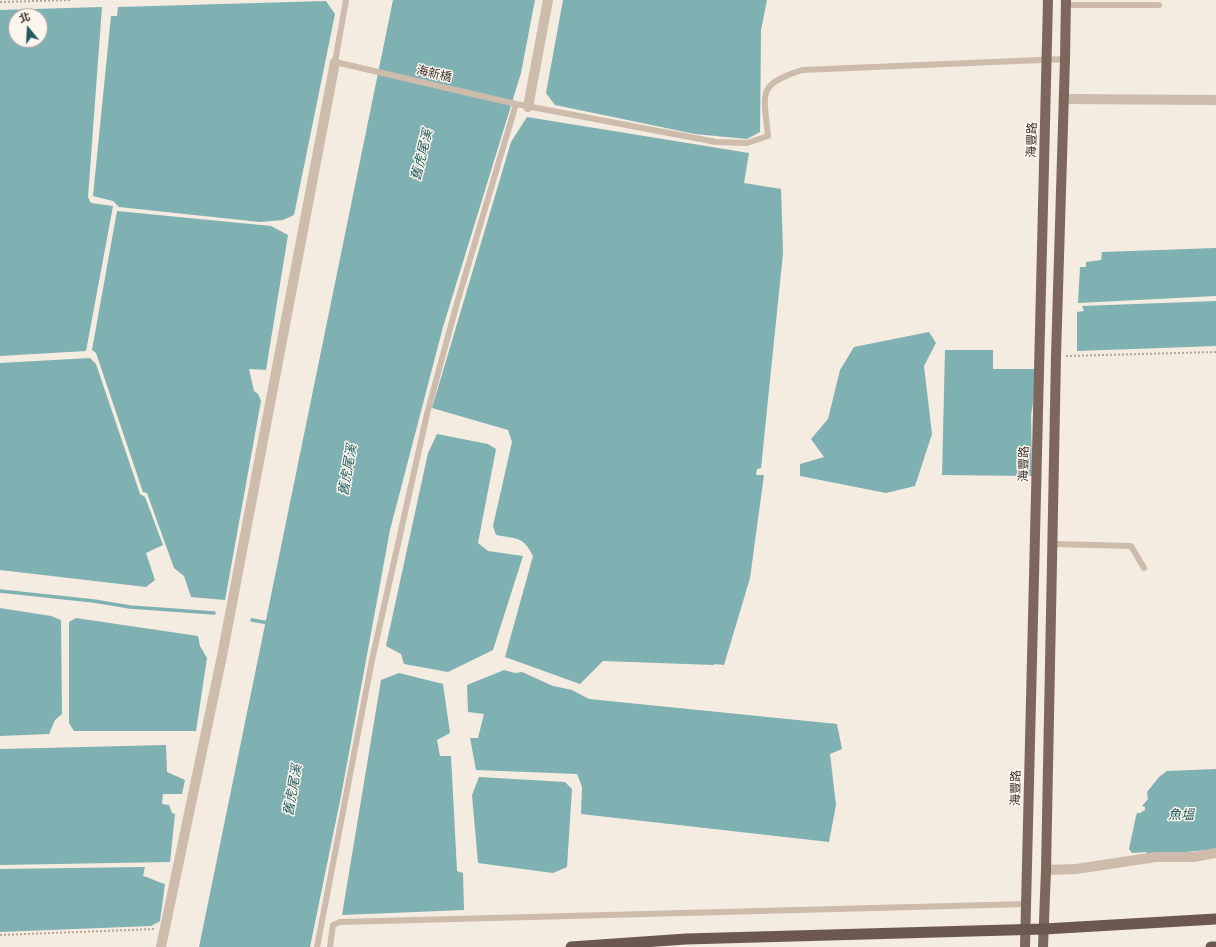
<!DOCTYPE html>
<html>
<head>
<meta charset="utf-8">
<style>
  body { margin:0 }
  #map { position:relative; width:1216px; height:947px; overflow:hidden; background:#f4ebe1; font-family:Quicksand,"Noto Sans TC",sans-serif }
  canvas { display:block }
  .north { position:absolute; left:8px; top:8px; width:40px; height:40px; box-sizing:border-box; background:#fbf5ee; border:1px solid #aea6a0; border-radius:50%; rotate:342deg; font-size:11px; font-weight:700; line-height:16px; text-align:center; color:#3b302b }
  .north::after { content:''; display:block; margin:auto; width:14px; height:18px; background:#1f5a5e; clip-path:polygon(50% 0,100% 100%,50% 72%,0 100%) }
</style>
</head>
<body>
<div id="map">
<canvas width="1216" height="947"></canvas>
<div class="north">北</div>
</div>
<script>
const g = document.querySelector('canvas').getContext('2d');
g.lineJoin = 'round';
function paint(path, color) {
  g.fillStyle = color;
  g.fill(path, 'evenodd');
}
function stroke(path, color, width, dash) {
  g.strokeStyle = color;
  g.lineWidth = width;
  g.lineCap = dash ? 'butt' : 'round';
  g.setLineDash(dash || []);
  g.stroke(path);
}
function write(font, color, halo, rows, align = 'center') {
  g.font = font + ' Quicksand,"Noto Sans TC",sans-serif';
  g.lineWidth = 3;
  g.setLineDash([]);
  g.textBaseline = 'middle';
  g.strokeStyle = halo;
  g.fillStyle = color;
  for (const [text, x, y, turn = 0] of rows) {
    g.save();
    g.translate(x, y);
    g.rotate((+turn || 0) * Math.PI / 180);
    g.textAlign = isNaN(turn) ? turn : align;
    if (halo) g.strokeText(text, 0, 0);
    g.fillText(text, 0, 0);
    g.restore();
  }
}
const water = new Path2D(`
  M 393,0 L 535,0 L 521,73 L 443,327 L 390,530 L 341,796 L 310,947 L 199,947 Z
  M 563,0 L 767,0 L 761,30 L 760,132 L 747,139 L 695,134 L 555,105 L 546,93 Z
  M 326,1 L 335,14 L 294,215 L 283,220 L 260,222 L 119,207 L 113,201 L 93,196 L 111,16 L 117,16 L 118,7 Z
  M 102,7 L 88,197 L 91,203 L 113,206 L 86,351 L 0,356 L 0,10 ZM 16,16 L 40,16 L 40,40 L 16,40 Z
  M 527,117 L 749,153 L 744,183 L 781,189 L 783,253 L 761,468 L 757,469 L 756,475 L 764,475 L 750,578 L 724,665 L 714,664 L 714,665 L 603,661 L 580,684 L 505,657 L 533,556 C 523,536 517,539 496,535 L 493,526 L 512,442 L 508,430 L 432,408 L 511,142 Z
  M 117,211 L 271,226 L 288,235 L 266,370 L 249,369 L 254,391 L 258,394 L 261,401 L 225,600 L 191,597 L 184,576 L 174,568 L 147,493 L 143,492 L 96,353 L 92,350 Z
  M 1216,248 L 1216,296 L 1078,303 L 1080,267 L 1086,267 L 1086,262 L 1101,260 L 1102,252 Z
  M 1216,301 L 1216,346 L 1077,351 L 1077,312 L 1084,311 L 1082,306 Z
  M 929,332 L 936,343 L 924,366 L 932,434 L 915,486 L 886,493 L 800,476 L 800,464 L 824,457 L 811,439 L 828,419 L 840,370 L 854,347 Z
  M 945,350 L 993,350 L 993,369 L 1039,369 L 1031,415 L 1032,476 L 942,475 Z
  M 90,358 L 96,364 L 140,494 L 145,497 L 163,545 L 146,553 L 155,580 L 146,587 L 0,570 L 0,363 Z
  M 437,434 L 488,444 L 496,449 L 478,543 L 488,551 L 523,556 L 493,650 L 448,672 L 404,664 L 401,654 L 386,646 L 428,453 Z
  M 0,608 L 51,616 L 61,620 L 62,714 L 55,720 L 49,734 L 0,736 Z
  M 76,618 L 198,636 L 200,646 L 207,658 L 196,731 L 74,731 L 69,723 L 69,622 Z
  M 504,670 L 515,673 L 522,672 L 553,686 L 572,690 L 589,699 L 837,724 L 842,749 L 830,754 L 836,805 L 829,842 L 581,814 L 582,787 L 577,774 L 476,770 L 470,738 L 478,738 L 484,714 L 468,712 L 467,685 Z
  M 399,673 L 443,684 L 450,733 L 437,740 L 440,756 L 451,756 L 457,871 L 463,873 L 464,910 L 342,915 L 381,680 Z
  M 166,745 L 167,772 L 185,780 L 182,794 L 163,794 L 162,804 L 169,805 L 172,813 L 175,814 L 170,862 L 0,865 L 0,749 Z
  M 1216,769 L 1216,849 L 1148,856 L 1146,852 L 1132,853 L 1129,849 L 1136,816 L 1137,813 L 1140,813 L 1145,810 L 1145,807 L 1142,806 L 1148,799 L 1147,792 L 1159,777 L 1167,771 Z
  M 479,777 L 565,782 L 572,789 L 567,867 L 553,873 L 478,863 L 472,795 Z
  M 145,867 L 143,876 C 151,878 157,882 165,884 L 160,921 L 151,926 L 0,932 L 0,869 Z`);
const stream = new Path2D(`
  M 0,591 L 94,601 L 130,607 L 214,613
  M 252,620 L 269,623`);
const path = new Path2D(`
  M 0,2 L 72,0
  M 1066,356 L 1216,352
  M 0,935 L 155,929`);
const service = new Path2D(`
  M 346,0 L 335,62 L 516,104 L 716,142 L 747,143 L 768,136 C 764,93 756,85 802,70 L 1065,59
  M 1066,5 L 1159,5
  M 1054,544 L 1131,546 L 1144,568
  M 317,947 L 372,660 L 427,414 L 457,303 L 516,104
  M 330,947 L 333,925 L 340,922 L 1027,904`);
const minor = new Path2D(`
  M 1064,99 L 1216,100
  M 528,107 L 548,0
  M 1046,870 L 1076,869 L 1156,857 L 1194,857 L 1216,853
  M 161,947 L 223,651 L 335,62`);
const primary = new Path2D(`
  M 1025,947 L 1048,0
  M 1043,947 L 1046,870 L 1056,356 L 1065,59 L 1066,0`);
const trunk = new Path2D(`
  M 571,947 L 686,939 L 1044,929 L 1216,919
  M 1211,947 L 1216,947`);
const streetNames = [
  ["海新橋",434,74,13],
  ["海豐路",1032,140,-88],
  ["海豐路",1024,464,-89],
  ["海豐路",1016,788,-89]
];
const waterNames = [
  ["舊虎尾溪",422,155,-76],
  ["舊虎尾溪",348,470,-80],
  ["舊虎尾溪",293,790,-80],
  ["魚塭",1181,815]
];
paint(water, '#7fb0b2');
stroke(stream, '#7fb0b2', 3.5);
stroke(path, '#b9a596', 2, [2, 2]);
stroke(service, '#cdbbac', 6);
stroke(minor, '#cdbbac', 10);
stroke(primary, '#7d675c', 10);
stroke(trunk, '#6c584f', 11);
write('12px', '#3b302b', '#fbf5ee', streetNames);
write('italic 13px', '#1f5a5e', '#fbf5ee', waterNames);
</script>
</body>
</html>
